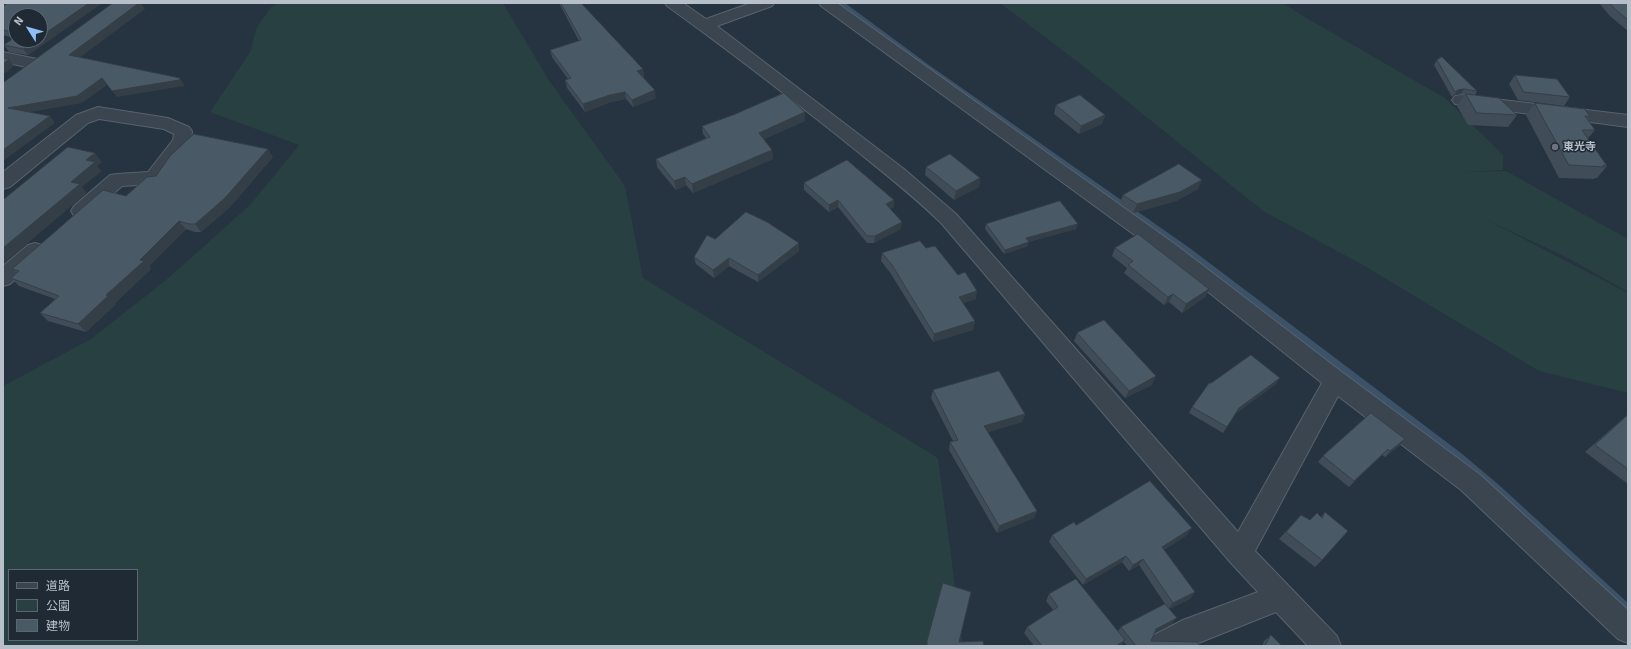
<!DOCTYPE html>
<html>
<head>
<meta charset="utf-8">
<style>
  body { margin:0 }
  #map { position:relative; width:1631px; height:649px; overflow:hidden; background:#263340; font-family:Signika,"Noto Sans JP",sans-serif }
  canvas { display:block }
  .frame { position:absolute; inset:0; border:4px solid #b7c0ca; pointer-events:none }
  .legend { position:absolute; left:8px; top:569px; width:130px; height:72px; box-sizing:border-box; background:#1f2a35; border:1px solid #5c6671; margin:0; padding:5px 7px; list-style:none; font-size:12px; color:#b7c0ca }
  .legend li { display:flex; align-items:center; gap:8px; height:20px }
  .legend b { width:20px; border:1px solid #5c6671 }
  .north { position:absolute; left:8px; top:8px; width:40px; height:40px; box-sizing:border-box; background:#1f2a35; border:1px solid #5c6671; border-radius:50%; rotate:307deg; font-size:11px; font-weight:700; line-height:16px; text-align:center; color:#b7c0ca }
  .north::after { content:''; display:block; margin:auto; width:14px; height:18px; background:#8fbff7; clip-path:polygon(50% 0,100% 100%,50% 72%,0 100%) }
</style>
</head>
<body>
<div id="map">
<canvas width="1631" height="649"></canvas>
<div class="frame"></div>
<ul class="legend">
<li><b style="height:5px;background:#3a4550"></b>道路</li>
<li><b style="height:11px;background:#284041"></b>公園</li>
<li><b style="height:11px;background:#4a5966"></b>建物</li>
</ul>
<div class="north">N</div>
</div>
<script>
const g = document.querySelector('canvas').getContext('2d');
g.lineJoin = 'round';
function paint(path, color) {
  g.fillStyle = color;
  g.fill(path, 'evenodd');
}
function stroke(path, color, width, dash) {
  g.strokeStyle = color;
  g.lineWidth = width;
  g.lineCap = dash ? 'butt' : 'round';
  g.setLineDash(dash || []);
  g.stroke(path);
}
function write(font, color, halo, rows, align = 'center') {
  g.font = font + ' Signika,"Noto Sans JP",sans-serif';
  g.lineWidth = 3;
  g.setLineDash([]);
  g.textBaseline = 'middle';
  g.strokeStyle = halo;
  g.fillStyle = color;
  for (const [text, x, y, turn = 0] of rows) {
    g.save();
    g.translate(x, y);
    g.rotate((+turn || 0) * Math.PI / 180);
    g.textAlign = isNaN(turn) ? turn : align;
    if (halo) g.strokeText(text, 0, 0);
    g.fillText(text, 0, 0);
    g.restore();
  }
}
const green = new Path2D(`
  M 278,3 L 503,3 L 548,79 L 625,186 L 643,278 L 938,458 L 963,646 L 3,646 L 3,386 L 91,339 L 166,280 L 250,205 L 299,145 L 210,112 L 250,52 L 257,27 L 271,7 ZM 9,570 L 137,570 L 137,640 L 9,640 Z
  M 1000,3 L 1283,3 L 1303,16 L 1445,98 L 1503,155 L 1503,170 L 1462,172 L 1506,171 L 1628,239 L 1628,292 L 1568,258 L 1487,220 L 1628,293 L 1628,393 L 1539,371 L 1363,265 L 1263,211 L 1087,69 Z`);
const stream = new Path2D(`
  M 838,3 L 845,3 L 929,65 L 1191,249 L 1461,453 L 1499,485 L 1628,603 L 1628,617 L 1624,615 L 1491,491 L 1453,459 L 1185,253 L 924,68 Z`);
const street = new Path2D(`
  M 665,3 L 683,3 L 706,19 L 751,3 L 774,3 L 772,6 L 717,26 L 904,169 L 956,214 L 1238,532 L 1322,383 L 1162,255 L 821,6 L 819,3 L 837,3 L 1176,245 L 1343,373 L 1479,474 L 1628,610 L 1628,643 L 1618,639 L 1461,490 L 1338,396 L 1255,551 L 1337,636 L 1341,646 L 1308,646 L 1276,612 L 1191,646 L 1148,646 L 1152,636 L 1183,620 L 1258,592 L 1231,563 L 942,224 C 911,193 876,167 842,139 C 785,94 727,49 667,6 Z
  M 3,52 L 37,59 L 39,63 L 37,67 L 31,68 L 3,62 Z
  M 1461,95 L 1628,115 L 1628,127 L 1455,104 L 1452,100 L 1455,96 Z
  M 98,107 L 168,118 L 189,127 L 192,131 L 191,141 L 161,183 L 154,184 L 122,186 L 88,216 L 81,218 L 74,216 L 71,211 L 74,206 L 110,175 L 117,174 L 148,172 L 173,140 L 174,134 L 164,129 L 99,119 L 88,123 L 10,187 L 3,189 L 3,172 L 76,115 Z
  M 35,243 L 42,245 L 45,250 L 42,255 L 10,284 L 3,286 L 3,266 L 28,245 Z`);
const wall = new Path2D(`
  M 7,3 L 102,3 L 28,55 L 9,52 L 4,45 L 14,38 L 3,35 L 3,5 L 5,5 ZM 16,16 L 40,40 L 16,40 Z
  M 559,3 L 581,3 L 643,69 L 644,76 L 643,77 L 656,98 L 633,107 L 626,99 L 611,102 L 585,112 L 567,88 L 565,80 L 568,79 L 552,57 L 550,50 L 579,41 Z
  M 1599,3 L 1628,3 L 1628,31 L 1610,16 Z
  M 1437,60 L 1477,91 L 1475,95 L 1517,115 L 1508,127 L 1468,125 L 1457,106 L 1465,94 L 1461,94 L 1455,95 L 1452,97 L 1434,65 Z
  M 1515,75 L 1570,97 L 1564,106 L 1518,100 L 1509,84 Z
  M 1535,103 L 1590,117 L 1588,120 L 1595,130 L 1588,138 L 1607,166 L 1597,178 L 1595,178 L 1594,179 L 1559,178 L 1526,115 Z
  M 1056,105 L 1105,115 L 1102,124 L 1079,134 L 1054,114 Z
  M 805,121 L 764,139 L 772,150 L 773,159 L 693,193 L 686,185 L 676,190 L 657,167 L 656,159 L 706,138 L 703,134 L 702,126 Z
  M 273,157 L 230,207 L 201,232 L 195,232 L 186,229 L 149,266 L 151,269 L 115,303 L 116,304 L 86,332 L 48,321 L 40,313 L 55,299 L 19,286 L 11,278 L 17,273 L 12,269 L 126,196 Z
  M 926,167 L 980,178 L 979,187 L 954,200 L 925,175 Z
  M 804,183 L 894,207 L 890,209 L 901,229 L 874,243 L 867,243 L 838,207 L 829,212 L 804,190 Z
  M 1198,189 L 1176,201 L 1133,213 L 1120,203 L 1123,195 Z
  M 986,224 L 1076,229 L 1028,242 L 1028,246 L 1004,254 L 985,229 Z
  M 715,239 L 799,251 L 758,282 L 729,266 L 714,278 L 696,264 L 694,257 Z
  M 926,248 L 976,299 L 963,303 L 975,321 L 973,330 L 933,342 L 891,274 L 881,261 L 882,253 Z
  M 1115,248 L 1209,289 L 1205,297 L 1182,313 L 1169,302 L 1164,305 L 1124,273 L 1127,268 L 1112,256 Z
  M 1077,333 L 1152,385 L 1125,398 L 1074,341 Z
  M 1211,383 L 1276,384 L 1235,414 L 1223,433 L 1189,413 L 1192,407 Z
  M 933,390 L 1025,414 L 1022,422 L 988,432 L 1037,511 L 1034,518 L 997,533 L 949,450 L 950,442 L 953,441 L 931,398 Z
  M 1628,414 L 1628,484 L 1585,452 Z
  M 1405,439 L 1400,445 L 1385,457 L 1382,455 L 1349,487 L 1318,462 L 1323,456 Z
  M 1325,512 L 1322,560 L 1315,567 L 1279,539 L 1301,515 L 1310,520 L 1321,517 Z
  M 1076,525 L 1187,535 L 1164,550 L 1195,592 L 1190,599 L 1169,609 L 1172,624 L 1154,633 L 1151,641 L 1200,646 L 1127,646 L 1124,642 L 1121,646 L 1034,646 L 1024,633 L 1027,627 L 1053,610 L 1046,601 L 1049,594 L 1118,631 L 1121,627 L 1167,607 L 1139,565 L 1129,571 L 1122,562 L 1083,585 L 1049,542 L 1052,535 Z
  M 1271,635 L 1282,646 L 1262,646 L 1264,641 Z`);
const shadedWall = new Path2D(`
  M 89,3 L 102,3 L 28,55 L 23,49 L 35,40 L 40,40 L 40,37 Z
  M 139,3 L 141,3 L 145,9 L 74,62 L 69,55 Z
  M 9,59 L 14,66 L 3,75 L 3,64 Z
  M 643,69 L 644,76 L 639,79 L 637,71 Z
  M 102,78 L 107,85 L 82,103 L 14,115 L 8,108 Z
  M 180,78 L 184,85 L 184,86 L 117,97 L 112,91 Z
  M 1464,89 L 1461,94 L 1455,95 L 1452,97 L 1458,90 Z
  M 655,90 L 656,98 L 633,107 L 632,100 Z
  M 625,92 L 626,99 L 611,102 L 585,112 L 583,104 L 610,95 Z
  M 805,112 L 805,121 L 759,141 L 759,133 Z
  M 1105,115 L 1102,124 L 1079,134 L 1081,126 Z
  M 50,116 L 55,123 L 3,161 L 3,150 Z
  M 268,149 L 273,157 L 230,207 L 201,232 L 195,224 Z
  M 772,150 L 773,159 L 693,193 L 692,184 Z
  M 95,153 L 102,162 L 97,166 L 102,171 L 82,187 L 87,193 L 3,264 L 3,248 L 71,182 L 86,160 Z
  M 685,177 L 686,185 L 676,190 L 674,181 Z
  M 980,178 L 979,187 L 954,200 L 956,191 Z
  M 1202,180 L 1198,189 L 1176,201 L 1133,213 L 1137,204 Z
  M 838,200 L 838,207 L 829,212 L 829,205 Z
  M 894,200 L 894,207 L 886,211 L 886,204 Z
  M 179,221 L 186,229 L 149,266 L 151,269 L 115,303 L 116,304 L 86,332 L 78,324 L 106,295 L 140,260 Z
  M 902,222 L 901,229 L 874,243 L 875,236 Z
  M 1078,224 L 1076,229 L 1025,243 L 1026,238 Z
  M 1029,242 L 1028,246 L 1004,254 L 1005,250 Z
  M 799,243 L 799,251 L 758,282 L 758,275 Z
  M 729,258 L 729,266 L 714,278 L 713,270 Z
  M 1209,289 L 1205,297 L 1182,313 L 1186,304 Z
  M 977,291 L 976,299 L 957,305 L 959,297 Z
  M 1173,294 L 1169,302 L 1164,305 L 1168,297 Z
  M 975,321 L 973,330 L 933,342 L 934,334 Z
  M 1156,376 L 1152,385 L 1125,398 L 1129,391 Z
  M 1280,378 L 1276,384 L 1235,414 L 1239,408 Z
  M 1025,414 L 1022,422 L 982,434 L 984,426 Z
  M 1405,439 L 1400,445 L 1385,457 L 1390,451 Z
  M 1388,449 L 1382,455 L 1349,487 L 1354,481 Z
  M 1037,511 L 1034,518 L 997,533 L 999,526 Z
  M 1192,528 L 1187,535 L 1157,554 L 1162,547 Z
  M 1126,556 L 1122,562 L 1083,585 L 1086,579 Z
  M 1143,559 L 1139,565 L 1129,571 L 1133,565 Z
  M 1195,592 L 1190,599 L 1168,609 L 1173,603 Z
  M 1177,618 L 1172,624 L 1151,635 L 1156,629 Z
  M 1125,640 L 1121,646 L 1116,646 Z`);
const building = new Path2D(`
  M 7,3 L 89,3 L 40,37 L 40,16 L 16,16 L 16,33 L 3,30 L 3,5 L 5,5 Z
  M 113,3 L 139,3 L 69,55 L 180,78 L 179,80 L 112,91 L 102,78 L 77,96 L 8,108 L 50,116 L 3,150 L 3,83 Z
  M 561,3 L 581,3 L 643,69 L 637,71 L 655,90 L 632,100 L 625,92 L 610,95 L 583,104 L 565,80 L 571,78 L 550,50 L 581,40 Z
  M 1610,3 L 1628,3 L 1628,20 L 1615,9 Z
  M 16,37 L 16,40 L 35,40 L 23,49 L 4,45 Z
  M 1442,57 L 1477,91 L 1464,89 L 1458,90 L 1455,92 L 1437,60 Z
  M 3,58 L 9,59 L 3,64 Z
  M 1515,75 L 1557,79 L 1570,97 L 1524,92 Z
  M 784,93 L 805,112 L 759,133 L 772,150 L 692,184 L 685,177 L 674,181 L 656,159 L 710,137 L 702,126 L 733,115 Z
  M 1466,94 L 1499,98 L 1517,115 L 1477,113 Z
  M 1080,95 L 1105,115 L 1081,126 L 1056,105 Z
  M 1535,103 L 1585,109 L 1590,117 L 1585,116 L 1595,130 L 1582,130 L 1607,166 L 1603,165 L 1604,167 L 1569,165 Z
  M 194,134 L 268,149 L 224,199 L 195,224 L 189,224 L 179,221 L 140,260 L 144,261 L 106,295 L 108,296 L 78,324 L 40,313 L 59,296 L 11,278 L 19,271 L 12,269 L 103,190 L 126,196 L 147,177 L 156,176 L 170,156 Z
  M 68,147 L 95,153 L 86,160 L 95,162 L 71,182 L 80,184 L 3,248 L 3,200 Z
  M 950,154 L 980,178 L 956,191 L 926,167 Z
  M 847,160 L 894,200 L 886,204 L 902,222 L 875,236 L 867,236 L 838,200 L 829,205 L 804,183 Z
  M 1179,164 L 1202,180 L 1180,192 L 1137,204 L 1123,195 Z
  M 1060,201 L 1078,224 L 1026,238 L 1029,242 L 1005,250 L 986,224 Z
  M 746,212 L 767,222 L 799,243 L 758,275 L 729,258 L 713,270 L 694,257 L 707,235 L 715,239 Z
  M 1138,234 L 1209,289 L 1186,304 L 1173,294 L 1168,297 L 1128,265 L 1133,261 L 1115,248 Z
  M 920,241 L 926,248 L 935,246 L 958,275 L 965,272 L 977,291 L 959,297 L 975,321 L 934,334 L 892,265 L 882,253 Z
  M 1104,320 L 1156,376 L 1129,391 L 1077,333 Z
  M 1251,355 L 1280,378 L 1239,408 L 1227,427 L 1192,407 L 1209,383 L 1211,383 Z
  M 999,371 L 1025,414 L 984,426 L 1037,511 L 999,526 L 950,442 L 958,440 L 933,390 Z
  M 1371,413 L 1405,439 L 1390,451 L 1388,449 L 1354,481 L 1323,456 Z
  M 1628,415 L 1628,469 L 1595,445 Z
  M 1150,481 L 1192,528 L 1162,547 L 1195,592 L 1173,603 L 1143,559 L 1133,565 L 1126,556 L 1086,579 L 1052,535 L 1074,522 L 1076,525 Z
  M 1325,512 L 1348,531 L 1322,560 L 1286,532 L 1301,515 L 1310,520 L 1317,513 L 1322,518 Z
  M 1076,579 L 1125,640 L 1116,646 L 1086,646 L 1085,645 L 1083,646 L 1042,646 L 1027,627 L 1058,607 L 1049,594 Z
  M 943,583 L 971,592 L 959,642 L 983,641 L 984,646 L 927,646 L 927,641 Z
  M 1165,604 L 1177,618 L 1156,629 L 1151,641 L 1197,642 L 1200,646 L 1136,646 L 1121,627 Z
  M 1271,635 L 1282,646 L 1265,646 Z`);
const markers = [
  [1555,147,4,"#6b7280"]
];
const poiNames = [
  ["東光寺",1563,147]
];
paint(green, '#284041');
paint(stream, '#3c5269');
stroke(street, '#58636d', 2);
paint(street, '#3a4550');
paint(wall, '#404d58');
paint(shadedWall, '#343e47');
paint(building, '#4a5966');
stroke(building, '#343e47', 1);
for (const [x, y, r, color] of markers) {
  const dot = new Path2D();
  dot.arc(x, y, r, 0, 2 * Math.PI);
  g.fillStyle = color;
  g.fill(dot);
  stroke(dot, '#1f2a35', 1.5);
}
write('bold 11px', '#b7c0ca', '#1f2a35', poiNames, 'left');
</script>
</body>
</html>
